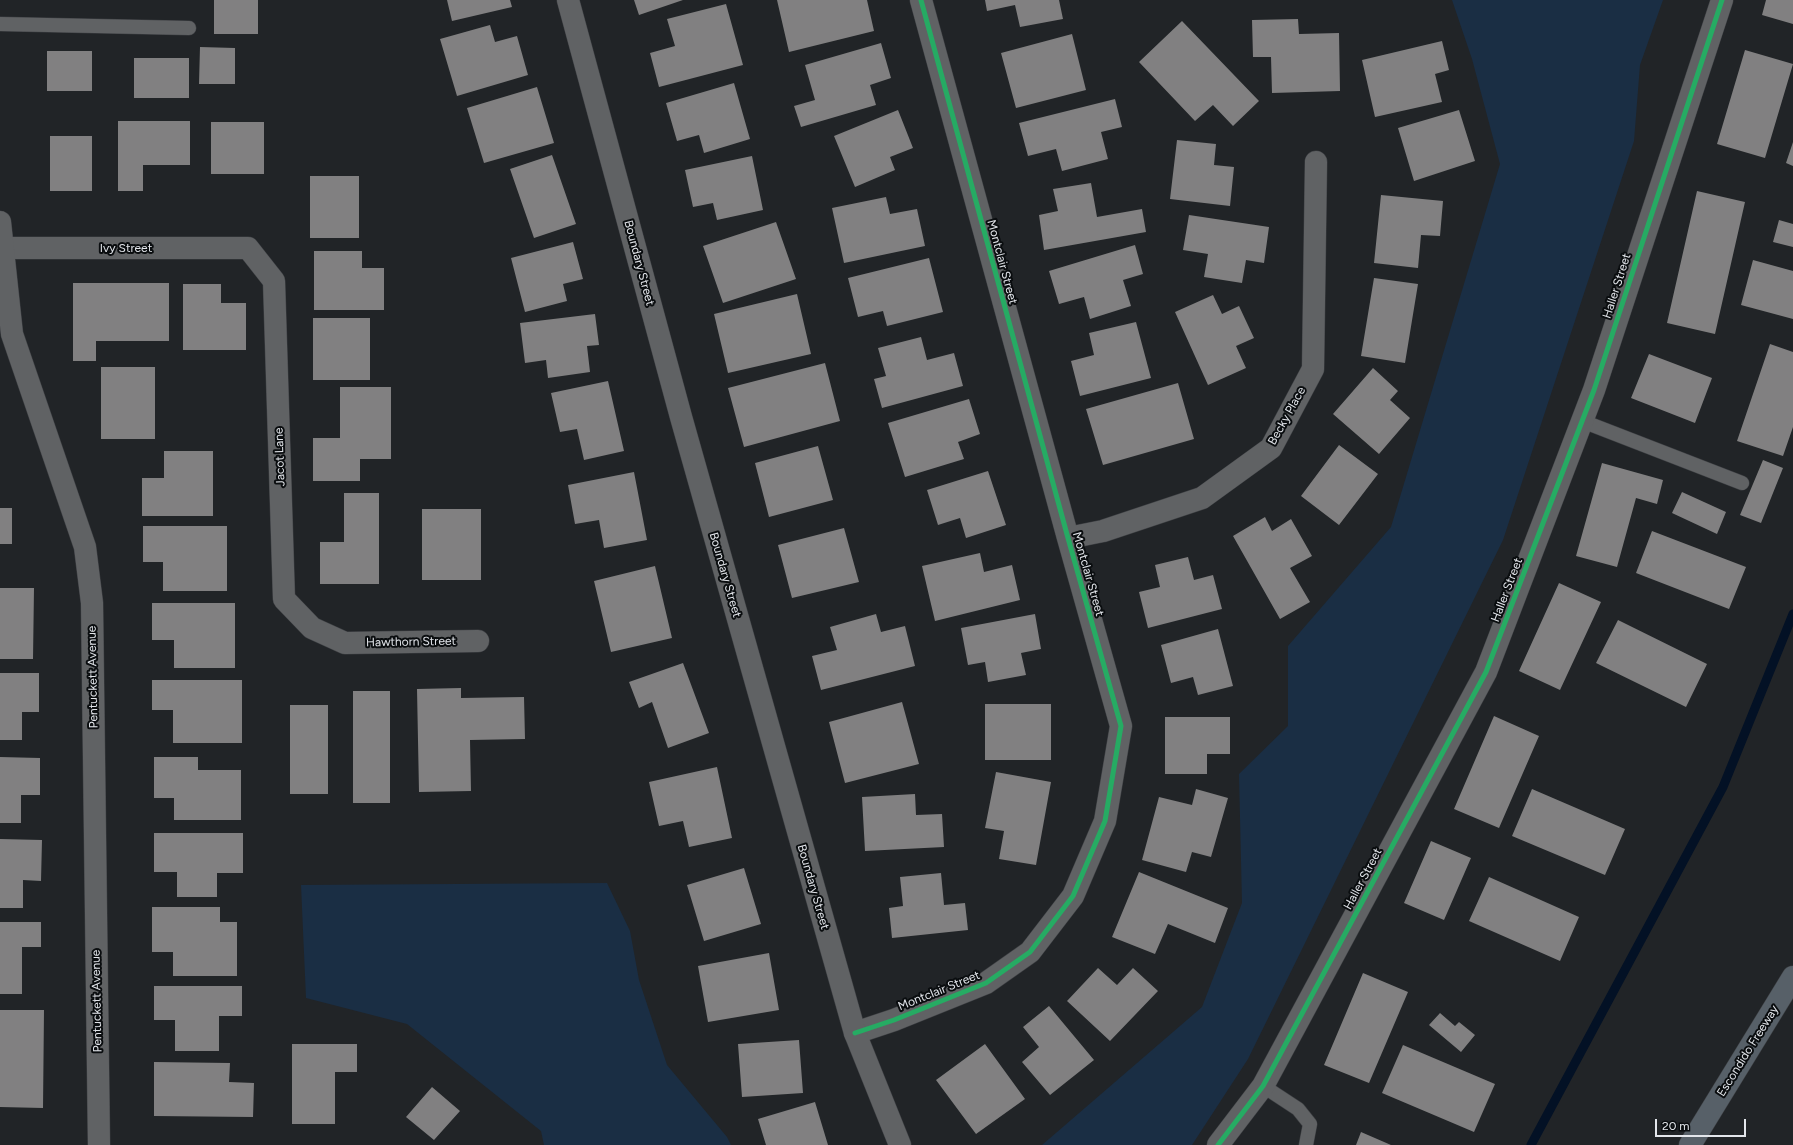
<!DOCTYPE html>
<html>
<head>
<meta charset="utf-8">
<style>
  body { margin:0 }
  #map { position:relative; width:1793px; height:1145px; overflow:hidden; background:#212427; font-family:Figtree,sans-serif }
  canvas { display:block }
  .scale { position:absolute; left:1655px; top:1119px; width:91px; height:18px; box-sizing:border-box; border:2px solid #e3e6eb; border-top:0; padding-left:5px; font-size:12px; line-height:14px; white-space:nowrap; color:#e3e6eb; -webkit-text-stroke:3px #0a0d0f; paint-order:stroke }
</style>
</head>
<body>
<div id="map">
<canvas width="1793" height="1145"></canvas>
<div class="scale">20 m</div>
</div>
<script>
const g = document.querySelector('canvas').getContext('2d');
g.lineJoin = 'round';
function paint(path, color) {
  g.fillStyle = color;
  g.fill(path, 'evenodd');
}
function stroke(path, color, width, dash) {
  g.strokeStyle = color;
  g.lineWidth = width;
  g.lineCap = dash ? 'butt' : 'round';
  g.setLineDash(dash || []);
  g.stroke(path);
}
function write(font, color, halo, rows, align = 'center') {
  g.font = font + ' Figtree,sans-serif';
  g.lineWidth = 4;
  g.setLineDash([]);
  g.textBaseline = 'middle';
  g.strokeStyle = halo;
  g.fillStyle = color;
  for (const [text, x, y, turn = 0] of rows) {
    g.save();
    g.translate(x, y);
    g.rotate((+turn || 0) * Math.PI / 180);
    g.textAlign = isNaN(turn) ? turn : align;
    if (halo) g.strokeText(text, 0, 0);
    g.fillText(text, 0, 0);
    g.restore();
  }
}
const green = new Path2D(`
  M 1452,0 L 1663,0 L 1640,65 L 1634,141 L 1503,540 L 1248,1059 L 1192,1145 L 1042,1145 L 1202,1007 L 1242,903 L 1239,774 L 1288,726 L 1288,646 L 1391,527 L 1500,164 L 1472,59 Z
  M 607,883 L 630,931 L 639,980 L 667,1065 L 727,1137 L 731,1145 L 544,1145 L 541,1131 L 407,1024 L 306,998 L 301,885 Z`);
const stream = new Path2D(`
  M 1531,1145 L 1723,787 L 1793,614`);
const building = new Path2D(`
  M 214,0 L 258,0 L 258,34 L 214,34 Z
  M 447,0 L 510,0 L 512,7 L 452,21 Z
  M 634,0 L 683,0 L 639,15 Z
  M 777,0 L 867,0 L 874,31 L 789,52 Z
  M 985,0 L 1059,0 L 1063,19 L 1020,27 L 1015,5 L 987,11 Z
  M 1766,0 L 1793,0 L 1793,24 L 1762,15 Z
  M 726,4 L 743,65 L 659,87 L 650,53 L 675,46 L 667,19 Z
  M 1298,19 L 1299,34 L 1339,33 L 1340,91 L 1272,93 L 1271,57 L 1253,57 L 1252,20 Z
  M 1182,21 L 1259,101 L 1233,126 L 1213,105 L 1195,121 L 1139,62 Z
  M 490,25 L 495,42 L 517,36 L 528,75 L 457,96 L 440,39 Z
  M 1072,34 L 1086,90 L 1016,108 L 1001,53 Z
  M 1442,41 L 1449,70 L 1435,74 L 1442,102 L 1375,117 L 1362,60 Z
  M 881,43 L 891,78 L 870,85 L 876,105 L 801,127 L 794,106 L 815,100 L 805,65 Z
  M 200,47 L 235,48 L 235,84 L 199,84 Z
  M 1745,50 L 1793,64 L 1765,158 L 1717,144 Z
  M 47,51 L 92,51 L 92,91 L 47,91 Z
  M 134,58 L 189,58 L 189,98 L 134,98 Z
  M 734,83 L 750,139 L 704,153 L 699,135 L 677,141 L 666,103 Z
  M 537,87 L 554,143 L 484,163 L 467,108 Z
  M 1115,99 L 1122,127 L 1101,132 L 1108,159 L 1062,171 L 1056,149 L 1028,156 L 1019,123 Z
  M 898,110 L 913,148 L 890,157 L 895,170 L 855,187 L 834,136 Z
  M 1459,110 L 1475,161 L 1414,181 L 1398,128 Z
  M 118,121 L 190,121 L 190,165 L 143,165 L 143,191 L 118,191 Z
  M 211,122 L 264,122 L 264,174 L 211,174 Z
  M 50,136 L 92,136 L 92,191 L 50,191 Z
  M 1177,140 L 1216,144 L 1214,165 L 1234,167 L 1230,206 L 1170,199 Z
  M 1793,142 L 1793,166 L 1786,163 Z
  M 552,155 L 576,224 L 534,238 L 510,169 Z
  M 752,156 L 763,210 L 717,220 L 713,203 L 693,207 L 685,170 Z
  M 310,176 L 359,176 L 359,238 L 310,238 Z
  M 1091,183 L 1097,217 L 1142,209 L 1146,232 L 1044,250 L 1039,215 L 1058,211 L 1053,189 Z
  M 1697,191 L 1745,202 L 1715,334 L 1667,323 Z
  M 1381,195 L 1443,201 L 1440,236 L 1421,235 L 1418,268 L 1374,263 Z
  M 886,197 L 890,214 L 917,209 L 925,246 L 844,263 L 832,208 Z
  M 1189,215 L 1269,227 L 1264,263 L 1246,260 L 1242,283 L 1204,277 L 1208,254 L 1183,250 Z
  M 1779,220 L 1793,224 L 1793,247 L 1773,242 Z
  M 776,222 L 796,279 L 723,303 L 703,246 Z
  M 573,242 L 583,279 L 563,284 L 567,301 L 525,312 L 511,258 Z
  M 1135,245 L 1143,274 L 1123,280 L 1131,306 L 1090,319 L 1084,297 L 1059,304 L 1049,271 Z
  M 314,251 L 362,251 L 362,268 L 384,268 L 384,310 L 314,310 Z
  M 929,258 L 943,312 L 887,326 L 883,311 L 858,317 L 848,278 Z
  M 1753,260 L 1793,271 L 1793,319 L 1741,305 Z
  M 1374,278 L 1418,284 L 1405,363 L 1361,356 Z
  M 73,283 L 169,283 L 169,341 L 96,341 L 96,361 L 73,361 Z
  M 183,284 L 221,284 L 221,303 L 246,303 L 246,350 L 183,350 Z
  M 797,294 L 811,354 L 728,373 L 714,314 Z
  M 1213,295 L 1222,314 L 1239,306 L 1254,338 L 1236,346 L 1246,368 L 1208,385 L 1175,312 Z
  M 595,314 L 599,345 L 587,346 L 590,372 L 548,378 L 546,360 L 525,363 L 520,323 Z
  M 313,318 L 370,318 L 370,380 L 313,380 Z
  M 1136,322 L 1151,378 L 1080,396 L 1071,361 L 1094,355 L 1089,333 Z
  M 921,337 L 927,360 L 954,353 L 963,386 L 882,408 L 874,379 L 886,376 L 878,348 Z
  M 1770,344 L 1793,352 L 1793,427 L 1783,456 L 1737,441 Z
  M 1649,354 L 1712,378 L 1695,423 L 1631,398 Z
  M 825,363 L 840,421 L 744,447 L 728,388 Z
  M 101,367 L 155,367 L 155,439 L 101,439 Z
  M 1373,368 L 1398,391 L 1390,400 L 1410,418 L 1379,454 L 1333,414 Z
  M 608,381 L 624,451 L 584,460 L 577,429 L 560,432 L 551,393 Z
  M 1178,383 L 1194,439 L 1103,465 L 1086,409 Z
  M 340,387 L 391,387 L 391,459 L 360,459 L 360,481 L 313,481 L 313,438 L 340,438 Z
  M 969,399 L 980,434 L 958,442 L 964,459 L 905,477 L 888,423 Z
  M 1339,445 L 1378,474 L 1339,525 L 1301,496 Z
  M 818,446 L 833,500 L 769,517 L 755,463 Z
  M 164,451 L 213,451 L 213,516 L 142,516 L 142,478 L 164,478 Z
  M 1763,460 L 1783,468 L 1761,523 L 1740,515 Z
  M 1602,463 L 1663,480 L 1657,504 L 1636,498 L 1617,567 L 1576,556 Z
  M 988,471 L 1006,525 L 966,538 L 960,518 L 938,525 L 927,490 Z
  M 634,472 L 647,540 L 604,548 L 599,520 L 575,524 L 568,485 Z
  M 1682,492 L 1726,512 L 1717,534 L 1672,513 Z
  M 344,493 L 379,493 L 379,584 L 320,584 L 320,542 L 344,542 Z
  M 0,508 L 12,508 L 12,544 L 0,544 Z
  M 422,509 L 481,509 L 481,580 L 422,580 Z
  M 1265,517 L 1272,531 L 1291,519 L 1312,556 L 1290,568 L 1310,602 L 1280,619 L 1233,536 Z
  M 143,526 L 227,526 L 227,591 L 163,591 L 163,562 L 143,562 Z
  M 844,528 L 859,582 L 792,598 L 778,545 Z
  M 1652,531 L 1746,567 L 1729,609 L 1636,573 Z
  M 980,553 L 984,572 L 1012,565 L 1020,600 L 935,621 L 922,566 Z
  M 1188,557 L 1194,580 L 1213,575 L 1222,609 L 1148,628 L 1139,592 L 1160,587 L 1155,565 Z
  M 655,566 L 672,638 L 611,652 L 594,581 Z
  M 1559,583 L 1601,602 L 1560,690 L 1519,671 Z
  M 0,588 L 34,588 L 33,659 L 0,659 Z
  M 152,603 L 235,603 L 235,668 L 174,668 L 174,640 L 152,640 Z
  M 876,614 L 881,632 L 905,626 L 915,666 L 821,690 L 812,656 L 837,650 L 830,627 Z
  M 1035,614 L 1041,649 L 1021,653 L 1026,675 L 988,682 L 985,662 L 968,665 L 961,628 Z
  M 1618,620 L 1707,664 L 1686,707 L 1596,663 Z
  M 1218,629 L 1233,686 L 1198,695 L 1193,677 L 1171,683 L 1161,645 Z
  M 683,663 L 709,733 L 668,748 L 652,702 L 639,708 L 629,682 Z
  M 0,673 L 39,673 L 39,712 L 22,712 L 22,740 L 0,740 Z
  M 152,680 L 242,680 L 242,743 L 173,743 L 173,710 L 152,710 Z
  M 461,688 L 461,698 L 524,697 L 525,739 L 470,740 L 471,791 L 419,792 L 417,689 Z
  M 353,691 L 390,691 L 390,803 L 353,803 Z
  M 902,702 L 919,764 L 845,783 L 829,722 Z
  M 985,704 L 1051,704 L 1051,760 L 985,760 Z
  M 290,705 L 328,705 L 328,794 L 290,794 Z
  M 1494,716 L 1539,736 L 1499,828 L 1454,809 Z
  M 1165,717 L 1230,717 L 1230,754 L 1207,754 L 1207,774 L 1165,774 Z
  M 0,757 L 40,758 L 40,795 L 21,795 L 21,823 L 0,823 Z
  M 154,757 L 198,757 L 198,770 L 241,770 L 241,820 L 174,820 L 174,798 L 154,798 Z
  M 717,767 L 732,838 L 689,847 L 683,821 L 659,826 L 649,782 Z
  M 996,772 L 1051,782 L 1036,865 L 999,859 L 1004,831 L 985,828 Z
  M 1196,789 L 1228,798 L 1211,857 L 1192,852 L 1186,872 L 1142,860 L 1159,797 L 1192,805 Z
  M 1532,789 L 1625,829 L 1605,875 L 1512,836 Z
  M 915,794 L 916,815 L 942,814 L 944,847 L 865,851 L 862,797 Z
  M 154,833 L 243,833 L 243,873 L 217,873 L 217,897 L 177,897 L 177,872 L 154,872 Z
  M 0,839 L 42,840 L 41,881 L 23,880 L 23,908 L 0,908 Z
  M 1431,841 L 1471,858 L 1444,920 L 1404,903 Z
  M 744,868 L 761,924 L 704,941 L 687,885 Z
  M 1139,872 L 1228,908 L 1215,943 L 1168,924 L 1155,954 L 1112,937 Z
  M 941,873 L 944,905 L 965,903 L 968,930 L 892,938 L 889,908 L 903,906 L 900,877 Z
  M 1489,877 L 1579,917 L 1560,961 L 1469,921 Z
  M 152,907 L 220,907 L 220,922 L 237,922 L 237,976 L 173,976 L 173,952 L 152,952 Z
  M 0,922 L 41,922 L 41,947 L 22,947 L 22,994 L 0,994 Z
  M 769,953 L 779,1010 L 708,1022 L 698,966 Z
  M 1098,968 L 1117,985 L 1133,968 L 1158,991 L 1110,1041 L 1067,1001 Z
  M 1363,973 L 1408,992 L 1369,1083 L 1324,1065 Z
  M 154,986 L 242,986 L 242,1016 L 219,1016 L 219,1051 L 175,1051 L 175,1020 L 154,1020 Z
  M 1049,1006 L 1094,1060 L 1050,1095 L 1022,1062 L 1039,1047 L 1023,1027 Z
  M 0,1010 L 44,1010 L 43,1108 L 0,1107 Z
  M 1440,1013 L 1455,1026 L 1459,1022 L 1475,1035 L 1461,1052 L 1429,1025 Z
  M 799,1040 L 803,1093 L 742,1097 L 738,1044 Z
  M 292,1044 L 357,1044 L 357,1072 L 335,1072 L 335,1124 L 292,1124 Z
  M 985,1044 L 1025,1099 L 976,1134 L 936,1080 Z
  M 1403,1045 L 1495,1084 L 1474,1132 L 1382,1093 Z
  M 154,1062 L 230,1063 L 229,1082 L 254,1083 L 253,1117 L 154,1116 Z
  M 432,1087 L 460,1111 L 434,1140 L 406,1117 Z
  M 815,1102 L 828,1145 L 766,1145 L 758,1119 Z
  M 1361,1132 L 1391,1145 L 1356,1145 Z`);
const lane = new Path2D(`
  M 0,24 L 189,28
  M 1582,421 L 1742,483
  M 1263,1086 L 1298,1109 L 1310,1124 L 1306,1145`);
const street = new Path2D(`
  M 3,248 L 248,248 L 274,281 L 284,599 L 312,628 L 345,643 L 478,641
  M 1068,538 L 1103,531 L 1202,498 L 1271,448 L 1313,369 L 1316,162
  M 855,1033 L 894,1020 L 986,983 L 1030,952 L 1073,896 L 1105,821 L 1121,726 L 1068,538 L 921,0
  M 1218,1145 L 1263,1086 L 1486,672 L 1594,390 L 1722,0`);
const secondary = new Path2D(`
  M 568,0 L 681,417 L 855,1033 L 900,1145
  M 0,222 L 12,334 L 85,547 L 92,603 L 99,1145`);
const highway = new Path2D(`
  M 1690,1145 L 1793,977`);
const cycleway = new Path2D(`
  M 855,1033 L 894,1020 L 986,983 L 1030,952 L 1073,896 L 1105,821 L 1121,726 L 1068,538 L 921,0
  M 1218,1145 L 1263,1086 L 1486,672 L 1594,390 L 1722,0`);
const streetNames = [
  ["Ivy Street",126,248],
  ["Montclair Street",1002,262,75],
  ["Boundary Street",639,263,75],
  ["Haller Street",1617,286,-72],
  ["Becky Place",1287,416,-61],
  ["Jacot Lane",280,457,-92],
  ["Montclair Street",1088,574,74],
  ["Boundary Street",725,575,74],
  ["Haller Street",1507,590,-69],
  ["Hawthorn Street",411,642,-1],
  ["Pentuckett Avenue",93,677,-91],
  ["Haller Street",1363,879,-62],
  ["Boundary Street",813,887,74],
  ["Montclair Street",939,991,-22],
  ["Pentuckett Avenue",97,1001,-91],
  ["Escondido Freeway",1748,1051,-58]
];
paint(green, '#1a2e44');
stroke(stream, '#031125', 9);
paint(building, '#818081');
stroke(lane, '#3e4044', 15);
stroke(street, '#3e4044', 23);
stroke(secondary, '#3e4044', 23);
stroke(highway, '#3e4044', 23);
stroke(lane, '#606264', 14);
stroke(street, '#606264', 22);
stroke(secondary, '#606264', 22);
stroke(highway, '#576068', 22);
stroke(cycleway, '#26ab63', 5);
write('12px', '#e3e6eb', '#0a0d0f', streetNames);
</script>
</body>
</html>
